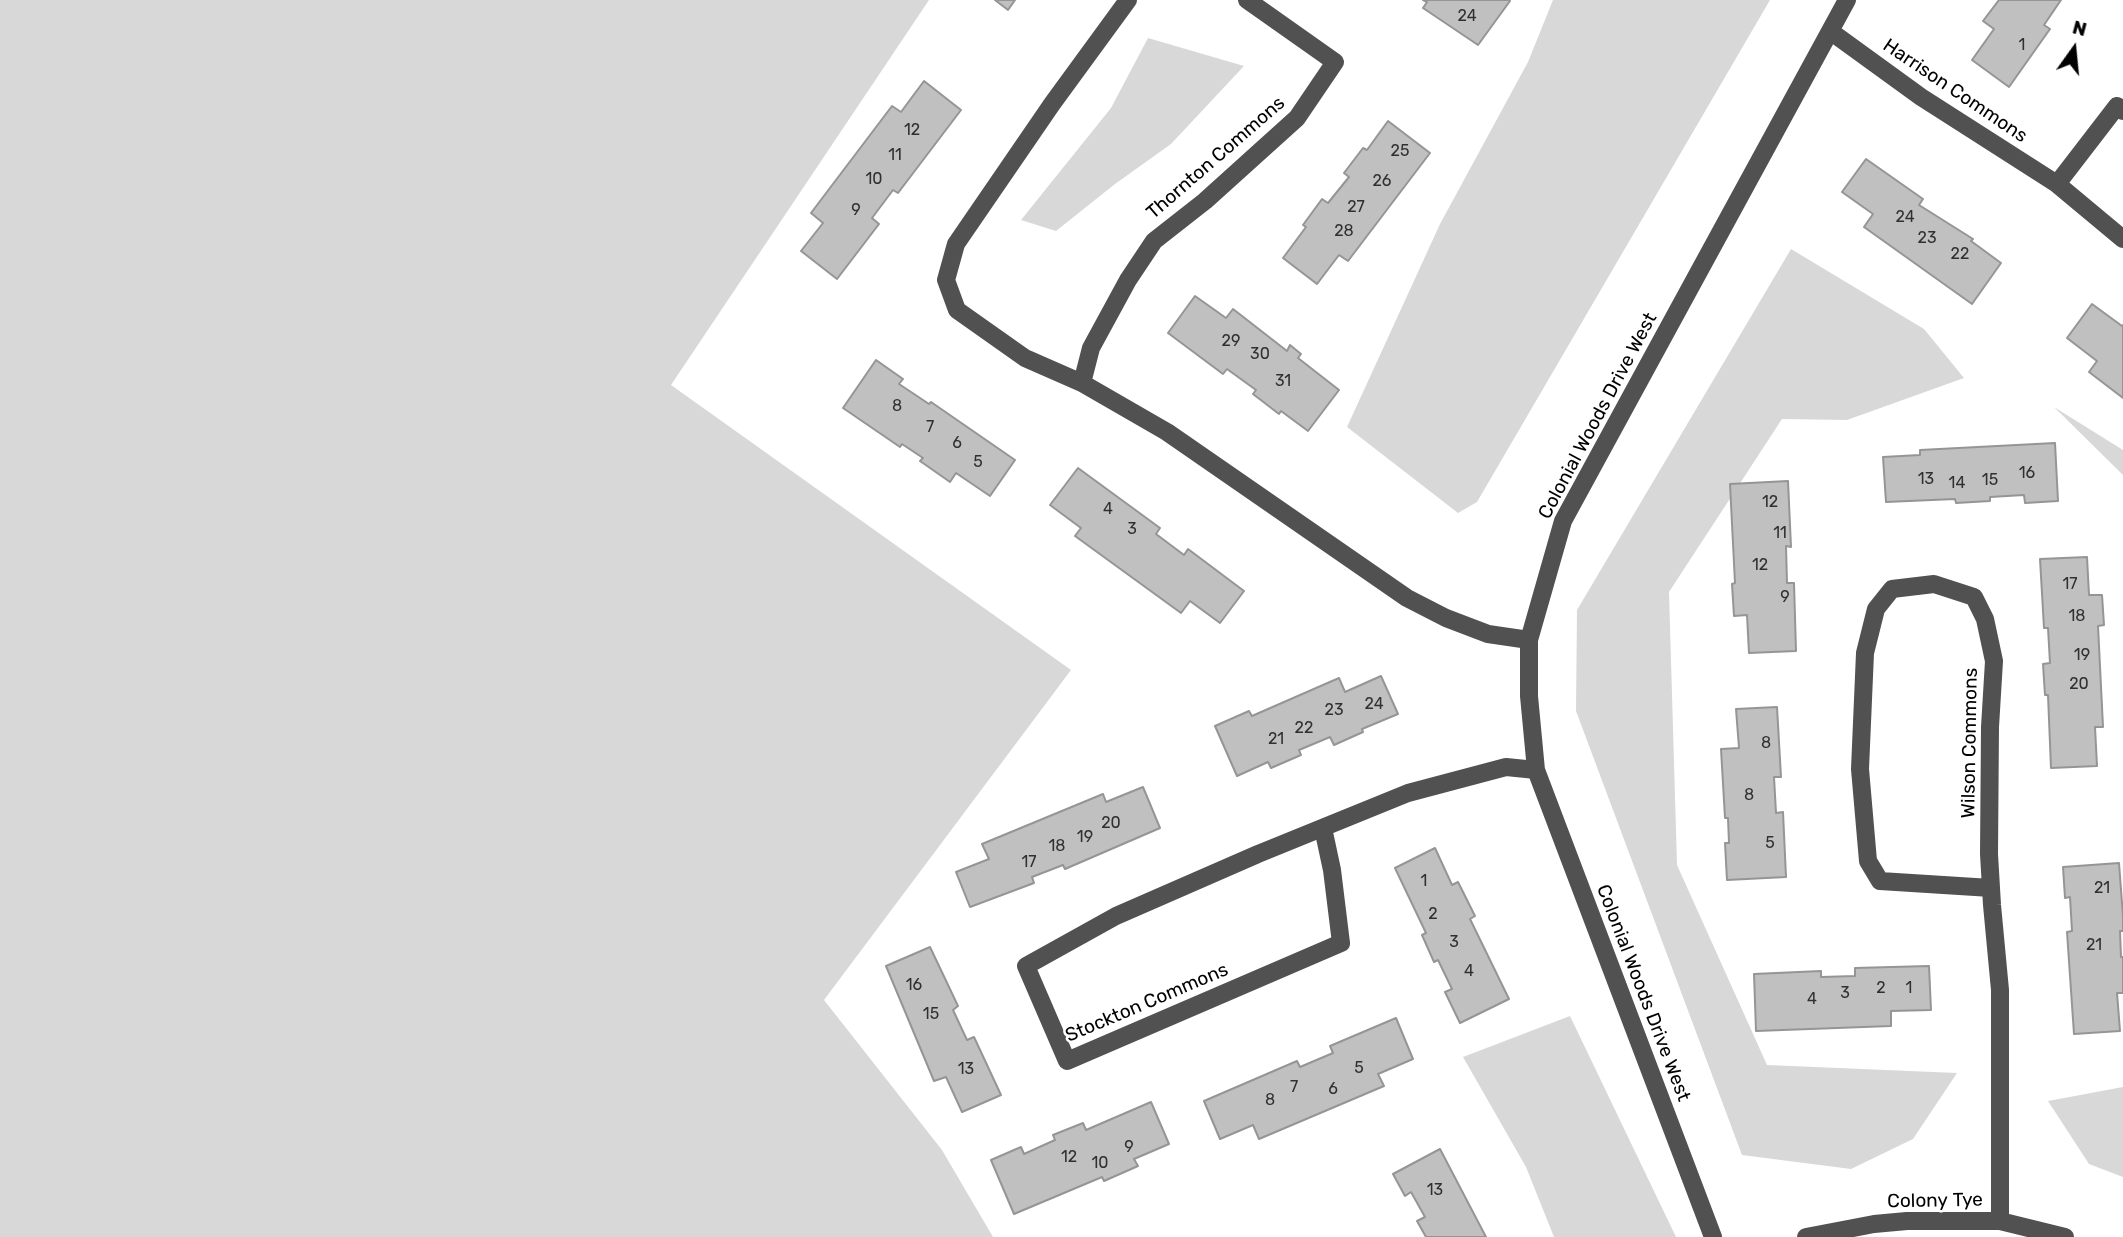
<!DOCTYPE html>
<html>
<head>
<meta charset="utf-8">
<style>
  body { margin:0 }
  #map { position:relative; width:2123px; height:1237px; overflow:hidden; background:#fff; font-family:Rubik,sans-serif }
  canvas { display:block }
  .north { position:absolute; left:2039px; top:14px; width:70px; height:70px; -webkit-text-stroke:5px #fff; paint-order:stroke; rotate:15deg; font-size:19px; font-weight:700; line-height:28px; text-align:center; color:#000 }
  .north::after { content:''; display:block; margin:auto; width:24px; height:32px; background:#000; clip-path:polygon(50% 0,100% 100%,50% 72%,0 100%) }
</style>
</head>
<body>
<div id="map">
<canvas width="2123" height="1237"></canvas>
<div class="north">N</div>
</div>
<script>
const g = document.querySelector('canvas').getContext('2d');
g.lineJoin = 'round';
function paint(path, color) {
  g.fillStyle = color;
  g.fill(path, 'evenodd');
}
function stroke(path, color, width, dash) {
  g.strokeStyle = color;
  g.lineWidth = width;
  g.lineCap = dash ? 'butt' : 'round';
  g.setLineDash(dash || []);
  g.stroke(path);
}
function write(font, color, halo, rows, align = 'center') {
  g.font = font + ' Rubik,sans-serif';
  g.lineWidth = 5;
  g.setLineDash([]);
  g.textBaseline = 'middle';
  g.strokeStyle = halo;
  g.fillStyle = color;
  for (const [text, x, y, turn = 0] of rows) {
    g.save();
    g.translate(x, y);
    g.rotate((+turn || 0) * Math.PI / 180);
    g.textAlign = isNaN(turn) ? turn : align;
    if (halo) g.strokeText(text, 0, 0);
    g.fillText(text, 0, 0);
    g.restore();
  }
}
const green = new Path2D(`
  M 0,0 L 929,0 L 671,385 L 1071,670 L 824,1000 L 942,1150 L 993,1237 L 0,1237 Z
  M 1553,0 L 1770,0 L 1477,502 L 1458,513 L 1347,427 L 1440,224 L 1528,62 Z
  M 1148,38 L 1244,66 L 1171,144 L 1115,184 L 1056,231 L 1021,220 L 1111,108 Z
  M 1791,249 L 1924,329 L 1964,378 L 1847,420 L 1782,419 L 1669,592 L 1677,865 L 1767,1065 L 1957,1073 L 1913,1139 L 1851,1169 L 1742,1155 L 1576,711 L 1577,610 Z
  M 2054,407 L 2123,450 L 2123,475 Z
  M 1570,1016 L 1676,1237 L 1554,1237 L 1526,1167 L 1463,1057 Z
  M 2123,1087 L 2123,1177 L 2089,1164 L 2048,1101 Z`);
const building = new Path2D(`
  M 995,0 L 1015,0 L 1008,10 Z
  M 1423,0 L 1509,0 L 1510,1 L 1478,45 L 1423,8 L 1427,2 Z
  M 1999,0 L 2061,0 L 2044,25 L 2050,29 L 2009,87 L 1972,60 L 1994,29 L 1983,21 Z
  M 924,81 L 961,110 L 898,193 L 893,190 L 872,218 L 879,224 L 837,279 L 801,251 L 823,223 L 811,213 L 892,106 L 901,112 Z
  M 1388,121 L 1430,153 L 1348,261 L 1339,255 L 1317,284 L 1283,258 L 1306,227 L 1303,225 L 1322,199 L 1328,203 L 1349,177 L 1344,173 L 1363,148 L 1367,150 Z
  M 1866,159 L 1923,199 L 1919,205 L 1973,239 L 1971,241 L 2001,263 L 1972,304 L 1864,227 L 1873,214 L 1842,192 Z
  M 1195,296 L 1226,318 L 1233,309 L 1287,351 L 1290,345 L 1301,354 L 1298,358 L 1339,390 L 1308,431 L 1281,411 L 1279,414 L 1253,394 L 1256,390 L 1227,369 L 1223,374 L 1168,333 Z
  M 2092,304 L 2122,326 L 2123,325 L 2123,398 L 2089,372 L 2097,361 L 2067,338 Z
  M 876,360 L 903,379 L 899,384 L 929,404 L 931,402 L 1015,460 L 990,496 L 956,473 L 950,482 L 920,461 L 923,458 L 902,444 L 900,447 L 843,408 Z
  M 2055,443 L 2058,501 L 2025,503 L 2024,495 L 1990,497 L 1990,501 L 1956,503 L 1955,499 L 1886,502 L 1883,457 L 1920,455 L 1920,450 Z
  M 1078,468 L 1160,528 L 1156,534 L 1184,555 L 1188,549 L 1244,591 L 1220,623 L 1190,601 L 1181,613 L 1075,536 L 1081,528 L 1050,505 Z
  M 1788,481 L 1791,547 L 1786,546 L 1787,583 L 1794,583 L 1796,651 L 1749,653 L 1747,615 L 1734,616 L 1732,584 L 1735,583 L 1730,484 Z
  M 2087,557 L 2089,595 L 2102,595 L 2104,625 L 2098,626 L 2103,727 L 2095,727 L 2097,766 L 2051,768 L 2048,695 L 2045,695 L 2043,664 L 2050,663 L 2048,628 L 2044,628 L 2040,559 Z
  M 1381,676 L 1398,714 L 1362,729 L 1363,732 L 1334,745 L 1330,737 L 1299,750 L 1301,755 L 1271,768 L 1268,762 L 1237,776 L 1215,726 L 1249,711 L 1252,716 L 1339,678 L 1345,692 Z
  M 1777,707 L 1781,777 L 1774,777 L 1776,813 L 1783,812 L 1786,877 L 1727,880 L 1725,843 L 1729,843 L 1728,818 L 1725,818 L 1721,749 L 1739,748 L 1736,709 Z
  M 1143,787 L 1160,828 L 1065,869 L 1063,865 L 1032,877 L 1034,883 L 970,907 L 956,872 L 989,859 L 982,844 L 1103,794 L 1106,802 Z
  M 1435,848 L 1452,885 L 1458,882 L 1475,916 L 1470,919 L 1509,999 L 1460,1023 L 1445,992 L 1452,989 L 1438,960 L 1434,962 L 1422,935 L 1426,933 L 1395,868 Z
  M 2119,863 L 2123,916 L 2123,931 L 2120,931 L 2121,957 L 2123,957 L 2123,993 L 2117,993 L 2120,1031 L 2074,1034 L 2067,932 L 2072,931 L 2070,897 L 2065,898 L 2063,867 Z
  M 930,947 L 958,1006 L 953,1010 L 967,1040 L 974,1037 L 1001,1095 L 962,1112 L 946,1077 L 934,1081 L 886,966 Z
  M 1929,966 L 1931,1010 L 1891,1011 L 1891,1026 L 1756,1031 L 1754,974 L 1821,971 L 1821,977 L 1855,976 L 1855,968 Z
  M 1396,1018 L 1413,1059 L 1378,1074 L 1384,1086 L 1259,1139 L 1253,1125 L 1220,1139 L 1204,1101 L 1297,1061 L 1300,1067 L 1333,1053 L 1330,1046 Z
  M 1151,1102 L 1169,1144 L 1134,1159 L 1138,1166 L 1104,1181 L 1102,1177 L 1014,1214 L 991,1160 L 1021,1147 L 1024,1154 L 1055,1140 L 1053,1135 L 1083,1123 L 1086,1130 Z
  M 1440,1149 L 1486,1237 L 1426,1237 L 1417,1221 L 1425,1217 L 1411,1192 L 1405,1196 L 1393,1174 Z`);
const minor = new Path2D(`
  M 1128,0 L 1052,104 L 956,244 L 946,280 L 957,310 L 1025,358 L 1082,383 L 1167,432 L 1407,598 L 1446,618 L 1488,634 L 1529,640
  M 1830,31 L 1921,97 L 2057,184 L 2123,239
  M 2057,184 L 2117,106 L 2123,111
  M 1082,383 L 1091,348 L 1128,280 L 1154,241 L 1205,201 L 1297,118 L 1335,62 L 1247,0
  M 1323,828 L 1332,870 L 1341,943 L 1067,1061 L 1026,966 L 1116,916 L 1258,854 L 1408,793 L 1506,767 L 1536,770
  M 1991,888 L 1880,881 L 1868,861 L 1860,769 L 1865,653 L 1876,609 L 1892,589 L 1934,584 L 1974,597 L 1985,619 L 1994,661 L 1990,727 L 1989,854 L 1992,905 L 2000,990 L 2000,1221
  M 1713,1237 L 1536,770 L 1529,696 L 1529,640 L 1563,521 L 1847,0
  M 1806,1237 L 1874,1224 L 1907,1221 L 2000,1221 L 2065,1237`);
const numberNames = [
  ["24",1467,16],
  ["1",2022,45],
  ["12",912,130],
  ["25",1400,151],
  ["11",895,155],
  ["10",874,179],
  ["26",1382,181],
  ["27",1356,207],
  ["9",856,210],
  ["24",1905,217],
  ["28",1344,231],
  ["23",1927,238],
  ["22",1960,254],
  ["29",1231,341],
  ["30",1260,354],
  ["31",1283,381],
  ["8",897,406],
  ["7",930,427],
  ["6",957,443],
  ["5",978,462],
  ["16",2027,473],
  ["13",1926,479],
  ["15",1990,480],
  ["14",1957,483],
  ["12",1770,502],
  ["4",1108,509],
  ["3",1132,529],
  ["11",1780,533],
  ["12",1760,565],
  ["17",2070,584],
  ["9",1785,597],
  ["18",2077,616],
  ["19",2082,655],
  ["20",2079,684],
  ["24",1374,704],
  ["23",1334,710],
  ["22",1304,728],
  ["21",1276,739],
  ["8",1766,743],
  ["8",1749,795],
  ["20",1111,823],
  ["19",1085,837],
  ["5",1770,843],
  ["18",1057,846],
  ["17",1029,862],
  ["1",1424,881],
  ["21",2102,888],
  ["2",1433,914],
  ["3",1454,942],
  ["21",2094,945],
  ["4",1469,971],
  ["16",914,985],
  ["2",1881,988],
  ["1",1909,988],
  ["3",1845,993],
  ["4",1812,999],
  ["15",931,1014],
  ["5",1359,1068],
  ["13",966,1069],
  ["7",1294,1087],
  ["6",1333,1089],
  ["8",1270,1100],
  ["9",1129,1147],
  ["12",1069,1157],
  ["10",1100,1163],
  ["13",1435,1190]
];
const streetNames = [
  ["Harrison Commons",1955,91,34],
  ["Thornton Commons",1216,158,-41],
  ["Colonial Woods Drive West",1598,416,-62],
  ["Wilson Commons",1970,743,-89],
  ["Colonial Woods Drive West",1643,993,69],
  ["Stockton Commons",1147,1003,-23],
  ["Colony Tye",1935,1201,-1]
];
paint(green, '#d8d8d8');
paint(building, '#c0c0c0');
stroke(building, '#959595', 2);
stroke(minor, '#515151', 18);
write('16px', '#303030', null, numberNames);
write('19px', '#000', '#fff', streetNames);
</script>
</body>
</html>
